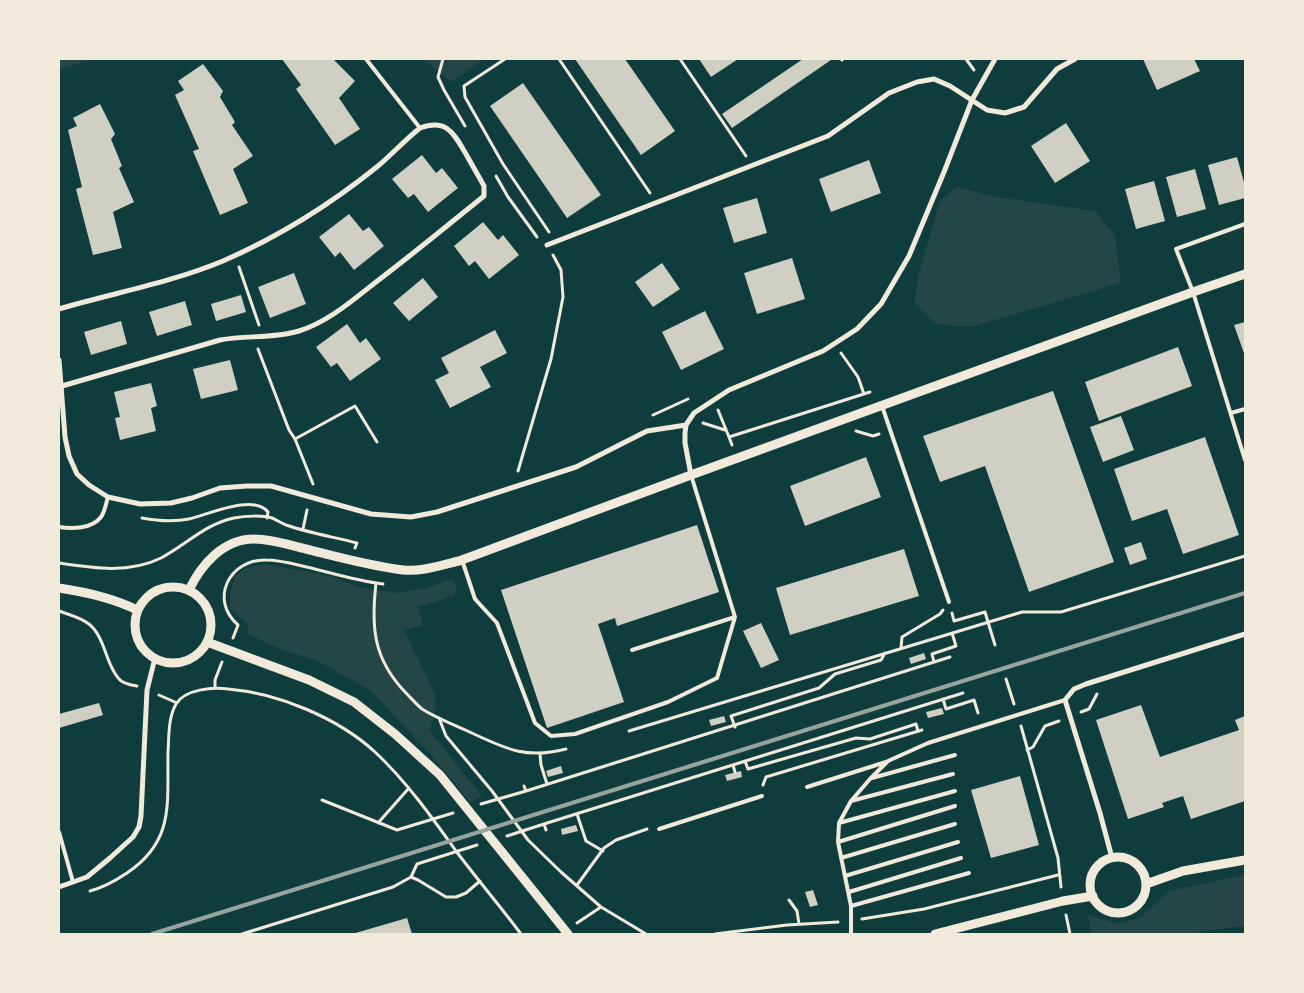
<!DOCTYPE html>
<html>
<head>
<meta charset="utf-8">
<style>
  body { margin:0 }
  #map { position:relative; width:1304px; height:993px; overflow:hidden; background:#0f3d3e; font-family:Manrope,sans-serif }
  canvas { display:block }
  .frame { position:absolute; inset:0; border:60px solid #f1e9da; pointer-events:none }
</style>
</head>
<body>
<div id="map">
<canvas width="1304" height="993"></canvas>
<div class="frame"></div>
</div>
<script>
const g = document.querySelector('canvas').getContext('2d');
g.lineJoin = 'round';
function paint(path, color) {
  g.fillStyle = color;
  g.fill(path, 'evenodd');
}
function stroke(path, color, width, dash) {
  g.strokeStyle = color;
  g.lineWidth = width;
  g.lineCap = dash ? 'butt' : 'round';
  g.setLineDash(dash || []);
  g.stroke(path);
}
const green = new Path2D(`
  M 59,59 L 93,59 L 59,69 Z
  M 423,59 L 484,59 L 451,82 Z
  M 957,187 L 996,197 L 1095,211 L 1115,235 L 1121,283 L 971,327 L 936,324 L 915,304 L 918,276 L 940,201 Z
  M 265,564 L 330,576 L 362,588 L 399,593 L 427,588 L 451,579 L 457,585 L 454,596 L 418,607 L 423,625 L 404,630 L 435,694 L 436,704 L 430,731 L 482,796 L 470,802 L 432,756 L 372,692 L 318,661 L 280,649 L 248,634 L 248,625 L 230,608 L 230,594 L 235,575 L 246,568 Z
  M 1245,875 L 1245,926 L 1204,931 L 1191,934 L 1091,934 L 1088,915 L 1119,924 L 1140,918 L 1169,891 Z`);
const building = new Path2D(`
  M 282,59 L 333,59 L 355,81 L 339,98 L 360,129 L 335,145 L 296,89 L 301,85 Z
  M 575,59 L 625,59 L 675,131 L 641,155 Z
  M 699,59 L 738,59 L 711,77 Z
  M 803,59 L 829,59 L 831,60 L 732,128 L 722,114 Z
  M 1143,59 L 1194,59 L 1200,71 L 1157,90 Z
  M 203,64 L 223,91 L 220,97 L 235,122 L 232,125 L 253,156 L 233,169 L 248,203 L 220,215 L 193,151 L 199,149 L 175,95 L 184,90 L 178,81 Z
  M 523,83 L 601,195 L 567,218 L 490,106 Z
  M 100,104 L 115,134 L 111,139 L 122,166 L 119,168 L 134,202 L 113,212 L 122,248 L 93,255 L 76,189 L 82,187 L 68,130 L 77,126 L 73,118 Z
  M 1066,123 L 1090,161 L 1055,183 L 1031,146 Z
  M 422,155 L 436,173 L 442,168 L 458,188 L 428,212 L 414,194 L 408,198 L 392,179 Z
  M 1237,157 L 1245,186 L 1245,198 L 1219,205 L 1208,165 Z
  M 869,160 L 881,193 L 831,212 L 819,179 Z
  M 1195,169 L 1206,209 L 1177,217 L 1166,177 Z
  M 1154,181 L 1165,221 L 1136,229 L 1125,189 Z
  M 757,198 L 767,233 L 734,243 L 723,208 Z
  M 349,214 L 363,231 L 369,227 L 384,246 L 354,270 L 340,252 L 335,257 L 319,237 Z
  M 483,222 L 498,240 L 503,235 L 519,255 L 489,279 L 475,261 L 469,266 L 454,246 Z
  M 792,258 L 805,299 L 757,314 L 744,273 Z
  M 662,263 L 680,289 L 653,307 L 635,282 Z
  M 294,273 L 306,304 L 270,318 L 258,287 Z
  M 423,278 L 438,297 L 409,321 L 393,303 Z
  M 241,295 L 246,312 L 216,321 L 211,304 Z
  M 185,301 L 192,325 L 157,336 L 149,312 Z
  M 705,311 L 724,349 L 681,370 L 662,332 Z
  M 121,321 L 127,344 L 91,355 L 84,332 Z
  M 1245,322 L 1245,356 L 1234,325 Z
  M 347,324 L 360,343 L 366,338 L 381,359 L 350,381 L 337,363 L 331,367 L 316,347 Z
  M 495,330 L 507,353 L 480,367 L 491,387 L 450,408 L 435,380 L 449,373 L 441,358 Z
  M 1178,347 L 1192,386 L 1099,421 L 1085,382 Z
  M 230,360 L 238,390 L 201,399 L 193,369 Z
  M 151,383 L 157,406 L 151,408 L 156,431 L 120,440 L 115,418 L 120,417 L 114,392 Z
  M 1053,391 L 1114,562 L 1029,592 L 985,466 L 940,482 L 923,436 Z
  M 1121,416 L 1134,450 L 1103,462 L 1090,427 Z
  M 1205,437 L 1239,535 L 1183,554 L 1167,509 L 1132,521 L 1114,469 Z
  M 866,457 L 881,497 L 805,526 L 790,486 Z
  M 697,525 L 719,592 L 617,626 L 615,618 L 598,624 L 624,702 L 547,728 L 501,590 Z
  M 1141,542 L 1147,559 L 1130,565 L 1124,548 Z
  M 904,549 L 919,596 L 790,635 L 776,588 Z
  M 761,623 L 779,660 L 761,668 L 743,631 Z
  M 924,653 L 926,659 L 911,664 L 909,658 Z
  M 99,703 L 103,715 L 59,728 L 59,714 Z
  M 1141,705 L 1160,757 L 1239,730 L 1235,720 L 1245,716 L 1245,801 L 1191,819 L 1183,796 L 1162,803 L 1164,807 L 1128,819 L 1096,720 Z
  M 942,708 L 944,714 L 928,718 L 926,712 Z
  M 724,716 L 726,722 L 711,726 L 709,720 Z
  M 561,766 L 563,773 L 548,777 L 546,771 Z
  M 741,771 L 742,777 L 727,781 L 725,775 Z
  M 1020,776 L 1039,845 L 991,858 L 971,790 Z
  M 576,825 L 578,831 L 562,835 L 561,829 Z
  M 813,890 L 818,905 L 810,907 L 805,892 Z
  M 407,918 L 412,934 L 352,934 Z`);
const path = new Path2D(`
  M 443,59 L 438,77 L 444,90 L 465,126
  M 505,59 L 464,86 L 465,97 L 503,164 L 549,232
  M 559,59 L 650,193
  M 680,59 L 746,156
  M 841,59 L 842,60
  M 966,59 L 974,70
  M 496,176 L 508,197 L 537,237
  M 239,267 L 259,325
  M 258,349 L 289,430 L 295,439
  M 841,353 L 858,377 L 864,394
  M 718,410 L 729,437
  M 653,415 L 688,399
  M 703,423 L 725,430
  M 856,431 L 873,436 L 879,434
  M 732,445 L 729,437 L 870,392
  M 518,471 L 551,359 L 563,297 L 561,270 L 553,255
  M 313,484 L 295,439 L 355,406 L 377,442
  M 142,518 C 158,521 174,522 189,519 C 207,515 254,493 268,512 L 267,518
  M 303,529 L 307,510
  M 59,563 C 92,568 129,574 161,558 C 186,545 205,524 234,518 C 245,516 262,515 272,518 C 277,520 281,523 286,525 C 309,533 334,537 357,543 L 355,548
  M 376,583 C 371,627 373,659 406,693 C 411,698 416,704 422,709 C 438,719 457,726 474,734 C 508,750 528,759 566,749
  M 59,611 C 70,615 86,619 94,629 C 106,643 106,665 119,679 C 122,683 131,685 137,686
  M 952,613 L 954,621 L 985,612 L 995,645
  M 233,638 L 238,625 C 209,600 229,559 266,560 C 282,560 297,565 311,568 C 335,574 358,581 383,584
  M 901,648 L 902,637 L 940,614 L 943,610
  M 934,662 L 932,654 L 956,646 L 952,633
  M 1006,679 L 1014,704
  M 215,687 L 215,680 L 222,662
  M 159,695 L 177,703
  M 943,699 L 946,709 L 974,700 L 978,713
  M 1081,712 L 1089,709 L 1097,694
  M 439,718 L 446,736 L 492,791 L 528,840 L 561,872 L 601,907 L 646,934
  M 1021,726 L 1058,858 L 1061,887
  M 735,727 L 731,716 L 819,688 L 835,674 L 881,660 L 885,653
  M 629,731 L 1022,612 L 1061,612 L 1245,556
  M 1027,750 L 1033,747 L 1045,726 L 1059,721
  M 540,754 L 541,765 L 547,784
  M 745,761 L 748,769 L 856,738 L 870,739 L 916,724 L 918,731
  M 733,765 L 735,772
  M 763,785 L 766,777 L 922,730
  M 524,786 L 526,791 L 950,657
  M 322,800 L 397,830 L 453,813
  M 481,804 L 526,791
  M 577,814 L 586,841 L 603,851
  M 378,823 L 409,788
  M 546,830 L 544,824 L 963,693
  M 507,836 L 544,824
  M 411,877 L 418,880 L 446,897 L 456,897 L 466,893 L 480,881
  M 577,885 L 604,848 L 616,840 L 647,829
  M 90,891 C 105,887 115,881 127,873 C 175,841 167,803 168,752 C 169,737 168,718 176,704 C 185,689 213,687 228,689 C 278,693 338,718 375,752 C 406,781 431,816 456,851 C 477,879 500,906 521,934
  M 789,900 L 797,911 L 799,924
  M 1066,915 L 1070,934
  M 862,919 L 924,909 L 1058,875
  M 577,923 L 601,907
  M 242,934 L 393,887 L 411,877 L 417,864 L 477,845
  M 715,934 L 787,925 L 838,922`);
const service = new Path2D(`
  M 366,59 L 420,128
  M 1245,224 L 1176,249 L 1193,292 L 1245,460
  M 882,406 L 949,602
  M 1231,413 L 1245,409
  M 59,527 C 72,529 92,529 101,517 C 105,512 106,503 108,497
  M 462,560 L 475,599 L 497,623 L 535,723 L 551,736 L 575,734 L 668,702 L 717,678 L 735,617
  M 632,650 L 735,617 L 691,475
  M 872,778 L 955,755
  M 807,787 L 886,762
  M 851,801 L 953,774
  M 839,823 L 955,791
  M 659,829 L 762,796
  M 59,832 L 73,882
  M 838,842 L 955,806
  M 841,858 L 955,824
  M 845,876 L 958,842
  M 849,892 L 961,858
  M 851,906 L 969,873
  M 851,934 L 851,906 L 838,842 L 839,823 L 851,801 L 870,779 L 888,761 L 928,743 L 1065,700`);
const minor = new Path2D(`
  M 547,245 L 828,136 L 889,93 L 917,82 L 934,79 L 950,86 L 987,110 L 1005,113 L 1024,107 L 1057,69 L 1075,59
  M 59,309 C 113,293 170,283 223,261 C 278,237 331,204 378,166 C 392,154 405,140 420,128 C 447,118 454,134 466,154 C 472,165 478,175 484,186 L 484,196 C 448,225 413,254 376,282 C 353,300 328,322 299,331 C 273,339 246,335 220,340 L 62,386
  M 59,360 L 65,437 L 69,456 L 77,474 L 89,485 L 108,497 L 140,504 L 171,503 L 192,498 L 220,488 L 247,486 L 271,486 L 371,514 L 411,517 L 437,512 L 576,467 L 647,431 L 686,425
  M 691,475 L 685,443 L 685,433 L 686,425 L 694,413 L 729,390 L 823,351 L 857,329 L 881,304 L 909,256 L 944,172 L 972,100 L 995,59
  M 1112,858 L 1100,813 L 1065,700 L 1074,689 L 1086,684 L 1245,634
  M 59,887 L 87,877 L 110,858 L 133,837 L 139,827 L 141,816 L 147,690 L 155,658`);
const tertiary = new Path2D(`
  M135 625a38 38 0 1 1 76 0a38 38 0 1 1-76 0Z
  M 59,588 C 86,592 113,598 137,610
  M 189,590 C 201,565 223,539 254,539 C 272,539 289,545 306,549 C 338,557 370,566 403,570 C 422,572 441,565 459,561 L 691,475 L 1193,292 L 1245,274
  M 207,642 L 309,680 L 354,702 L 395,734 L 440,775 L 568,934
  M1090 885a28 28 0 1 1 56 0a28 28 0 1 1-56 0Z
  M 1146,884 L 1183,871 L 1245,860
  M 935,934 L 1063,901 L 1093,896`);
const rail = new Path2D(`
  M 152,934 L 1245,593`);
paint(green, '#244646');
paint(building, '#cfcfc3');
stroke(path, '#f1e9da', 3);
stroke(service, '#f1e9da', 4);
stroke(minor, '#f1e9da', 5);
stroke(tertiary, '#f1e9da', 9);
stroke(rail, '#97a49c', 4);
</script>
</body>
</html>
